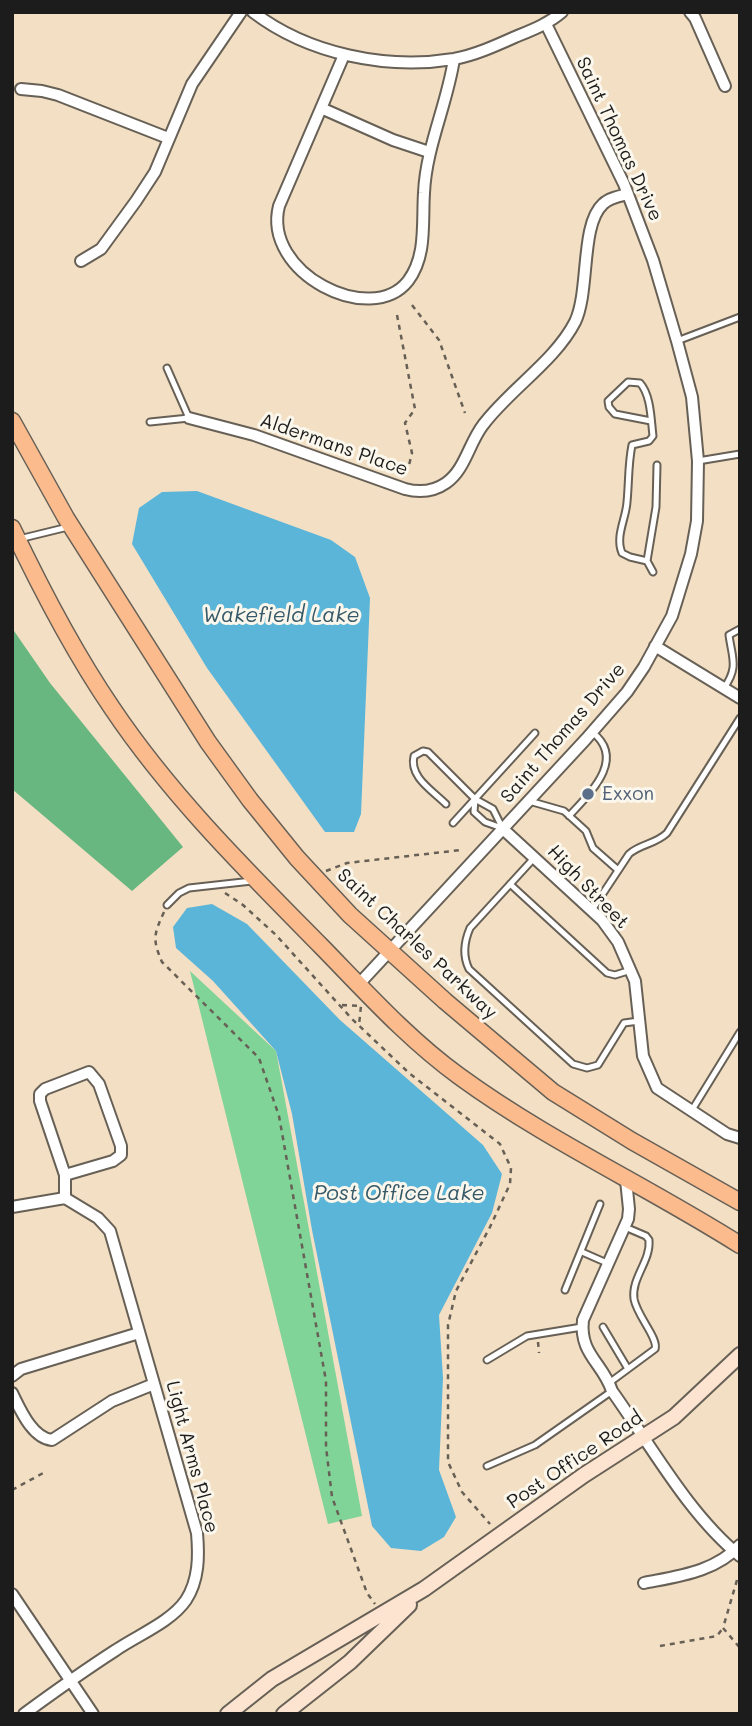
<!DOCTYPE html>
<html>
<head>
<meta charset="utf-8">
<style>
  body { margin:0 }
  #map { position:relative; width:752px; height:1726px; overflow:hidden; background:#f3dfc3; font-family:Mali,sans-serif }
  canvas { display:block }
  .frame { position:absolute; inset:0; border:14px solid #1c1c1c; pointer-events:none }
</style>
</head>
<body>
<div id="map">
<canvas width="752" height="1726"></canvas>
<div class="frame"></div>
</div>
<script>
const g = document.querySelector('canvas').getContext('2d');
g.lineJoin = 'round';
function paint(path, color) {
  g.fillStyle = color;
  g.fill(path, 'evenodd');
}
function stroke(path, color, width, dash) {
  g.strokeStyle = color;
  g.lineWidth = width;
  g.lineCap = dash ? 'butt' : 'round';
  g.setLineDash(dash || []);
  g.stroke(path);
}
function write(font, color, halo, rows, align = 'center') {
  g.font = font + ' Mali,sans-serif';
  g.lineWidth = 6;
  g.setLineDash([]);
  g.textBaseline = 'middle';
  g.strokeStyle = halo;
  g.fillStyle = color;
  for (const [text, x, y, turn = 0] of rows) {
    g.save();
    g.translate(x, y);
    g.rotate((+turn || 0) * Math.PI / 180);
    g.textAlign = isNaN(turn) ? turn : align;
    if (halo) g.strokeText(text, 0, 0);
    g.fillText(text, 0, 0);
    g.restore();
  }
}
const green = new Path2D(`
  M 190,971 L 276,1051 L 362,1516 L 328,1524 Z`);
const forest = new Path2D(`
  M 12,628 L 50,683 L 183,847 L 132,891 L 12,789 Z`);
const water = new Path2D(`
  M 197,491 L 331,540 L 355,557 L 370,598 L 361,814 L 354,832 L 325,832 L 207,668 L 132,544 L 139,508 L 162,492 Z
  M 212,904 L 247,924 L 340,1020 L 483,1145 L 502,1174 L 492,1213 L 439,1315 L 443,1378 L 439,1470 L 456,1517 L 444,1537 L 421,1551 L 391,1548 L 372,1526 L 312,1230 L 292,1114 L 276,1051 L 213,981 L 176,948 L 173,927 L 187,908 Z`);
const path = new Path2D(`
  M 412,305 L 439,340 L 465,413
  M 397,315 L 415,409 L 405,423 L 412,453 L 408,469
  M 326,871 L 347,863 L 461,850
  M 225,893 L 243,905 L 276,935 L 352,1019 L 409,1073 L 500,1144 L 511,1168 L 510,1184 L 490,1227 L 456,1291 L 448,1325 L 448,1462 L 462,1492 L 490,1524
  M 164,912 C 154,934 152,939 162,962 L 259,1058 L 279,1116 L 326,1381 L 326,1447 L 332,1497 L 367,1593 L 375,1604
  M 342,1005 L 361,1006 L 359,1025
  M 538,1342 L 539,1353
  M 12,1490 L 45,1472
  M 737,1580 L 723,1628 L 740,1648
  M 660,1646 L 717,1636 L 723,1628`);
const lane = new Path2D(`
  M 677,341 L 740,317
  M 150,422 L 189,418 L 167,368
  M 698,461 L 740,454
  M 19,539 L 68,527
  M 647,561 L 630,557 L 622,553 C 615,536 626,519 627,502 C 629,482 628,465 632,445 L 649,441 L 653,436 C 651,420 651,395 640,383 L 628,382 L 608,401 L 609,407 L 615,414 L 651,421
  M 653,572 L 647,561 L 656,507 L 657,465
  M 724,688 C 739,667 732,658 729,635 L 740,629
  M 475,799 L 474,812 L 485,822 L 502,828
  M 529,801 L 564,811 L 586,831 L 593,848 L 618,870
  M 446,804 C 432,790 409,777 414,756 L 423,751 L 428,752 L 475,799 L 493,809 L 503,829
  M 569,816 C 590,793 627,759 592,732
  M 453,823 L 535,733
  M 535,857 L 470,928 C 464,942 462,955 469,969 L 573,1064 L 587,1068 L 598,1065 L 624,1023 L 639,1021
  M 510,884 L 607,973 L 615,975 L 631,970
  M 167,905 L 179,893 L 189,888 L 252,881
  M 592,910 L 629,854 C 640,844 656,844 667,833 L 740,718
  M 692,1110 L 740,1032
  M 582,1252 L 607,1263
  M 565,1290 L 600,1204
  M 603,1327 L 628,1369
  M 487,1360 L 527,1336 L 582,1327
  M 609,1383 L 655,1349 C 659,1339 637,1316 634,1299 C 631,1278 651,1261 649,1240 L 646,1236 L 625,1227
  M 487,1466 L 535,1445 L 612,1391`);
const street = new Path2D(`
  M 253,12 C 308,54 386,70 454,59 C 475,55 495,46 515,37 C 532,30 548,24 562,12
  M 690,12 L 695,18 L 725,86
  M 344,55 L 279,206 C 262,273 371,328 408,281 C 427,256 422,223 424,193 C 426,147 447,105 454,59
  M 21,89 L 42,91 L 58,95 L 168,138
  M 321,108 L 393,140 L 429,152
  M 81,261 L 101,249 L 136,201 L 155,172 L 192,84 L 241,12
  M 189,418 L 254,435 L 405,489 C 420,493 433,492 446,483 C 465,470 469,443 483,425 C 509,390 555,361 575,322 C 590,291 580,225 603,204 C 609,198 620,196 628,194
  M 655,646 L 740,698
  M 503,829 L 602,920 L 618,942 L 635,981 L 643,1056 L 657,1088 L 727,1134 L 740,1138
  M 359,984 L 586,739 L 627,692 L 644,667 L 672,616 L 691,554 L 697,521 L 698,461 L 692,397 L 677,341 L 653,260 L 624,184 L 546,24
  M 626,1180 L 629,1209 L 628,1219 L 583,1320 C 579,1354 603,1363 612,1391 C 650,1444 689,1515 740,1556
  M 65,1198 L 65,1175 L 40,1101 L 40,1094 L 45,1089 L 89,1072 L 99,1084 L 121,1146 L 121,1155 L 113,1161 L 65,1175
  M 12,1207 L 65,1198 L 98,1218 L 110,1231 L 197,1533 C 199,1556 199,1580 186,1600 C 171,1622 138,1635 116,1650 C 85,1670 54,1692 24,1714
  M 12,1376 L 21,1369 L 139,1333
  M 12,1393 C 20,1409 32,1438 52,1440 L 112,1401 L 154,1384
  M 644,1583 C 679,1576 715,1572 740,1545
  M 12,1594 L 93,1714`);
const secondary = new Path2D(`
  M 228,1714 L 272,1679 L 424,1589 L 584,1475 L 674,1417 L 740,1355
  M 284,1714 L 350,1662 L 409,1605`);
const primary = new Path2D(`
  M 12,421 L 66,518 L 208,742 L 250,800 L 297,858 L 350,915 L 445,1001 L 553,1092 L 632,1141 L 740,1202
  M 12,528 C 42,591 73,651 112,708 C 171,796 247,871 321,946 C 365,991 408,1039 459,1076 C 548,1141 647,1186 740,1245`);
const markers = [
  [588,794,7,"#5c6f8a"]
];
const streetNames = [
  ["Saint Thomas Drive",619,139,65],
  ["Aldermans Place",334,445,19],
  ["Saint Thomas Drive",563,733,-49],
  ["High Street",588,887,46],
  ["Saint Charles Parkway",417,944,43],
  ["Light Arms Place",192,1457,75],
  ["Post Office Road",575,1460,-34]
];
const serviceNames = [
  ["Exxon",602,794]
];
const waterNames = [
  ["Wakefield Lake",281,616],
  ["Post Office Lake",399,1194]
];
paint(green, '#80d497');
paint(forest, '#68b680');
paint(water, '#5bb5d9');
stroke(lane, '#676056', 9);
stroke(street, '#676056', 14);
stroke(secondary, '#676056', 18);
stroke(primary, '#676056', 19);
stroke(path, '#676056', 2.5, [5, 5]);
stroke(lane, '#fff', 5);
stroke(street, '#fff', 10);
stroke(secondary, '#fde4d1', 14);
stroke(primary, '#fbbb8d', 16);
for (const [x, y, r, color] of markers) {
  const dot = new Path2D();
  dot.arc(x, y, r, 0, 2 * Math.PI);
  g.fillStyle = color;
  g.fill(dot);
  stroke(dot, '#fbf7ec', 2.5);
}
write('19px', '#1c1c1c', '#fbf7ec', streetNames);
write('19px', '#4e5e75', '#fbf7ec', serviceNames, 'left');
write('italic 21px', '#355968', '#fbf7ec', waterNames);
</script>
</body>
</html>
